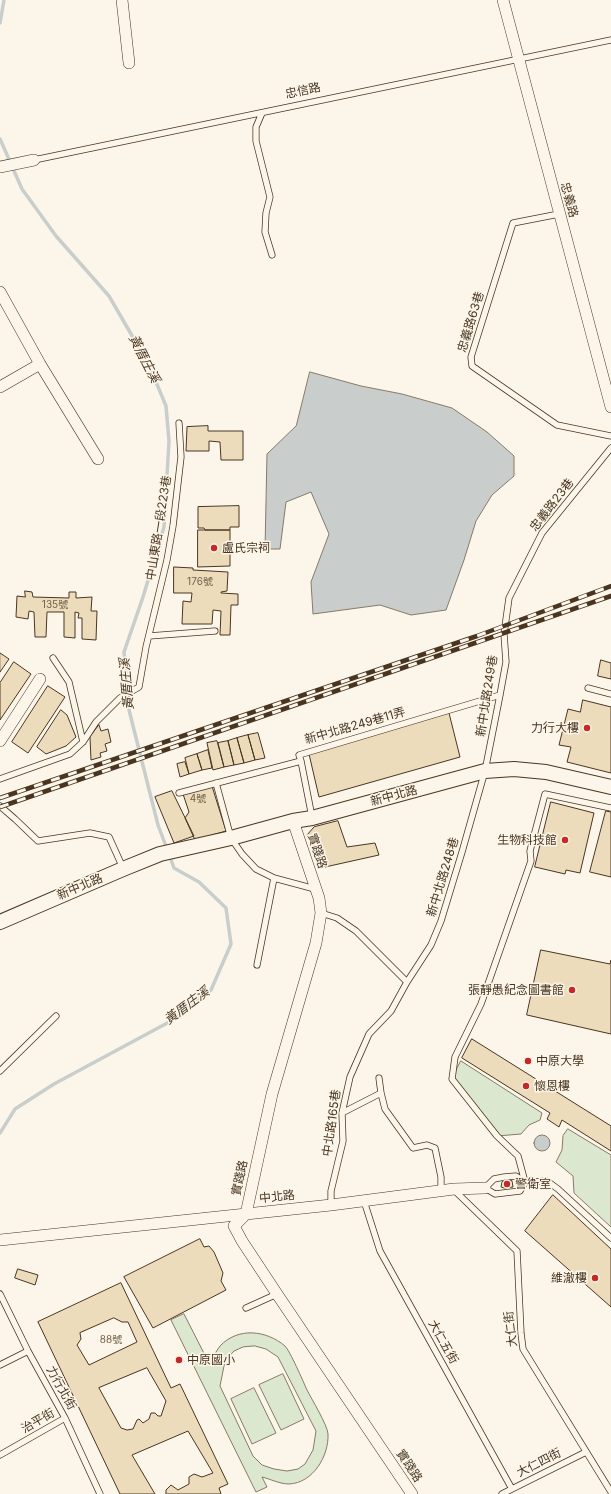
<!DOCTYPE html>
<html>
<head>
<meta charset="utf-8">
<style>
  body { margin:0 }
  canvas { display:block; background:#fbf6e9 }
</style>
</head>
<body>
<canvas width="611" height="1494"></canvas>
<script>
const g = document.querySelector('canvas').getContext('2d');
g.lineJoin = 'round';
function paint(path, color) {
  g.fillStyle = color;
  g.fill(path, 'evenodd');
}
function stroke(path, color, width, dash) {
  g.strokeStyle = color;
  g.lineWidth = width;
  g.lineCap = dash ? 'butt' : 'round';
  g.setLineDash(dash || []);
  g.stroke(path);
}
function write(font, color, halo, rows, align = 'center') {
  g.font = font + ' Inter,"Noto Sans TC",sans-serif';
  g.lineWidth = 3;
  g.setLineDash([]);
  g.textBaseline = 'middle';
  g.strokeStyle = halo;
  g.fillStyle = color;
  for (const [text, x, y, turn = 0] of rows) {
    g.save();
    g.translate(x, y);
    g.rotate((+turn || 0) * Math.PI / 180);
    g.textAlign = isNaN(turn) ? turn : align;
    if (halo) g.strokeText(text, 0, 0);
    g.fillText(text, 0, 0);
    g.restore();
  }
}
const green = new Path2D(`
  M 461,1061 L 542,1113 L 540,1120 L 529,1125 L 521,1134 L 497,1136 L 452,1079 Z
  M 568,1129 L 611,1155 L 611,1227 L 574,1193 L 573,1176 L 556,1162 L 562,1150 L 563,1136 Z
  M 184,1314 L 210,1365 C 213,1359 215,1352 220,1346 C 238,1327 266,1330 285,1346 C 290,1351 303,1381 307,1390 C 311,1398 328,1426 328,1434 C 329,1456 313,1483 289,1484 C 280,1484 270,1479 262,1477 L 267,1487 L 256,1492 L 171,1320 ZM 255,1346 L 266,1349 L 278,1357 L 316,1431 L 313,1450 L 305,1464 L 298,1469 L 287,1471 L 274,1469 L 262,1465 L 253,1456 L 220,1386 L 225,1361 L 234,1351 L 243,1347 Z
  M 283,1374 L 304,1419 L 281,1430 L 259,1385 Z
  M 254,1388 L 276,1433 L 252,1444 L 231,1399 Z`);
const water = new Path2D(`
  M 310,372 L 361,386 L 402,394 L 452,408 L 487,432 L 514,456 L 514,476 L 492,495 L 476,521 L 464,560 L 446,610 L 411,615 L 380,605 L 313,614 L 311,582 L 329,534 L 311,492 L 286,502 L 280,549 L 265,549 L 267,454 L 296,426 Z
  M534 1143a8 8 0 1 1 16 0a8 8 0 1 1-16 0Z`);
const stream = new Path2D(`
  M 0,23 L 4,0
  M 0,139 L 22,189 L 56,236 L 109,296 L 149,365 L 166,406 L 169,441 L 164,527 L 143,597 L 124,652 L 129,710 L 158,825 L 167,849
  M 0,1133 L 15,1109 L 54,1084 L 171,1021 L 211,990 L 231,944 L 226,908 L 199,882 L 174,868 L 169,854`);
const building = new Path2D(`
  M 208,426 L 208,431 L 243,431 L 243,460 L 221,460 L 220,442 L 209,441 L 209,451 L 186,451 L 187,427 Z
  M 239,506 L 239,527 L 230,527 L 230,530 L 205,530 L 204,528 L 198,528 L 198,507 Z
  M 198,530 L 230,530 L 230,566 L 198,567 Z
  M 174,567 L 193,568 L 193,570 L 228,572 L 227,591 L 221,592 L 221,593 L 238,594 L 238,605 L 231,605 L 230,635 L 220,635 L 221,611 L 213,610 L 212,624 L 182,624 L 183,601 L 191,602 L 192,593 L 174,593 Z
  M 25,591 L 32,592 L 33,597 L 69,598 L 69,592 L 76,592 L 76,598 L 92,597 L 91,611 L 97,611 L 96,640 L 82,639 L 82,618 L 78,618 L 79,613 L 75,612 L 75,638 L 64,637 L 64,612 L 47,612 L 46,637 L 35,637 L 34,612 L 29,611 L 28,619 L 16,617 L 17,596 L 25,597 Z
  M 0,653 L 9,659 L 0,672 Z
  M 601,660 L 611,663 L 611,679 L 598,676 Z
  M 14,662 L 31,674 L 0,720 L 0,683 Z
  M 48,686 L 65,697 L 28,753 L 12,742 Z
  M 583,700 L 611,707 L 611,773 L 567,762 L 571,747 L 559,745 L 568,709 L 580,712 Z
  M 61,710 L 67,715 L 76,737 L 66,746 L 46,754 L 37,747 Z
  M 449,713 L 460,757 L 319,797 L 309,754 Z
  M 99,725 L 101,731 L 108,729 L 111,742 L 105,744 L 107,751 L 100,753 L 101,757 L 91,760 L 90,737 Z
  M 258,733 L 265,758 L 255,760 L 248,735 Z
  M 248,735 L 255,760 L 244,763 L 237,738 Z
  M 237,738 L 244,763 L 234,765 L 228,741 Z
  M 217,741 L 224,767 L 213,770 L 207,743 Z
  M 228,741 L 234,765 L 224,767 L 218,743 Z
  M 208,750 L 212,768 L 202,770 L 197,754 Z
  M 197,754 L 202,770 L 189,774 L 185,758 Z
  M 185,762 L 189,774 L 180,777 L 177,764 Z
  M 211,783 L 226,831 L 195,840 L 185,818 L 189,812 L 182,791 Z
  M 172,791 L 194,836 L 174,843 L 155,797 Z
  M 551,802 L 594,813 L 580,873 L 566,870 L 565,874 L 535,867 Z
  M 606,811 L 611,812 L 611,877 L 590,872 Z
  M 338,821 L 347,847 L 375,843 L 379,855 L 325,867 L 307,835 L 314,827 Z
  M 541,950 L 610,964 L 611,960 L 611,1034 L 527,1015 Z
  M 472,1039 L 611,1126 L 611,1151 L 562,1120 L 559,1127 L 547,1119 L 550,1113 L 462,1058 Z
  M 512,1181 L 513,1187 L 504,1188 L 501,1187 L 502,1182 Z
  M 553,1195 L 611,1249 L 611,1307 L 525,1231 Z
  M 200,1239 L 204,1247 L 209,1246 L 214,1252 L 223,1273 L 221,1281 L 226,1290 L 153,1328 L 124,1277 Z
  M 18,1269 L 38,1275 L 35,1285 L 15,1278 Z
  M 121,1283 L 171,1388 L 180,1384 L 228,1484 L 219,1488 L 221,1494 L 166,1494 L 166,1490 L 171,1485 L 178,1490 L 189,1484 L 189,1477 L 194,1474 L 202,1477 L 213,1473 L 188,1431 L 132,1455 L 155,1494 L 120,1494 L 38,1322 ZM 114,1318 L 122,1322 L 128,1322 L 137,1342 L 89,1365 L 77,1345 L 81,1339 L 80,1333 ZM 147,1368 L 166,1401 L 161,1416 L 158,1416 L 155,1413 L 151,1413 L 149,1419 L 143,1423 L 139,1419 L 137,1420 L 133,1429 L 127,1430 L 121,1428 L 99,1388 Z`);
const service = new Path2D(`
  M 262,113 L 256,127 L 256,141 L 270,197 L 266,213 L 265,232 L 272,255
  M 34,160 L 611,40
  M 559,214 L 513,223 L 471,357 L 472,366 L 557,425 L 611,436
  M 149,636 L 215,631
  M 53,658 L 69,682 L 83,742
  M 588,688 L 611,694
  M 301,761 L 312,817
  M 0,779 L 70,754 L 83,742 L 96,722 L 120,698 L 139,687 L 146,647 L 167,560 L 173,526 L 181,457 L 179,423
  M 216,783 L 231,838 L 242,854 L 256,869 L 274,878 L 315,889
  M 179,793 L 301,761 L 299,755 L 500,695
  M 0,806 L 15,819 L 38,841 L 90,833 L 109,837 L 123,868
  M 611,808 L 545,794 L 530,851 L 531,861 L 481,1004 L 455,1057 L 452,1079 L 497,1136 L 518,1156 L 525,1182 L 520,1191 L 495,1194 L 485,1188 L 494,1179 L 504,1177 L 516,1176 L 525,1182 L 547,1181 L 558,1189 L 611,1238
  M 321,913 L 337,918 L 356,931 L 407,982
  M 257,965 L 274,878
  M 0,1071 L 56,1016
  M 379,1078 L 381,1093 L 385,1109 L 413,1148 L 427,1145 L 435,1148 L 441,1177 L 441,1191
  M 342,1113 L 381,1093
  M 454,1190 L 517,1251 L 521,1333 L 523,1349 L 611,1492
  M 364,1201 L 380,1251 L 512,1489
  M 331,1205 L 331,1191 L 343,1141 L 342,1113 L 350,1077 L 369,1034 L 391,1011 L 407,982 L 431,945 L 441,921 L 462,852 L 485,771 L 500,695 L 506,662 L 504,634 L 509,598 L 542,533 L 611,448
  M 0,1294 L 28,1351 L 65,1418 L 100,1494
  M 246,1308 L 277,1294
  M 0,1365 L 28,1351
  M 0,1455 L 65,1418
  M 502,1494 L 586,1452`);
const minor = new Path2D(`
  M 122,0 L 129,63
  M 503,0 L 611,407
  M 0,167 L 34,160
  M 0,292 L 40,364 L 98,459
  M 0,387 L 40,364
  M 0,741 L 40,679
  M 293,821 L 319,898 L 321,913 L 316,943 L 272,1094 L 246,1214 L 234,1226 L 242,1241 L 277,1294 L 412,1494
  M 0,1240 L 331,1205 L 454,1189 L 485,1188`);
const tertiary = new Path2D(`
  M 0,922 L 123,869 L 160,854 L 231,838 L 293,821 L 312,818 L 485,771 L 514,769 L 546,772 L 611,787`);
const rail = new Path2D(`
  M 0,798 L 477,636 L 611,586
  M 0,807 L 611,596`);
const markers = [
  [214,548,4,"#c62828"],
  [587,728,4,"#c62828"],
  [565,840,4,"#c62828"],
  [572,990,4,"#c62828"],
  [528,1061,4,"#c62828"],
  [526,1086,4,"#c62828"],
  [507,1184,4,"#c62828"],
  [595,1278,4,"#c62828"],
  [179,1360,4,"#c62828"]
];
const numberNames = [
  ["176號",200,582],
  ["135號",55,605],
  ["4號",198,799],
  ["88號",111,1340]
];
const streetNames = [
  ["忠信路",303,91,-12],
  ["忠義路",569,200,75],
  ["忠義路63巷",471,322,-73],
  ["忠義路23巷",552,505,-52],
  ["中山東路一段223巷",159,528,-81],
  ["新中北路249巷",487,696,-81],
  ["新中北路249巷11弄",355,726,-16],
  ["新中北路",394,796,-15],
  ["實踐路",317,851,72],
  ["新中北路248巷",443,877,-73],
  ["新中北路",80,887,-23],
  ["中北路165巷",332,1123,-82],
  ["實踐路",240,1178,-78],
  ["中北路",277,1197,-6],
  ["大仁街",511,1329,-97],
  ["大仁五街",443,1342,61],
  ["力行北街",61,1388,61],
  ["治平街",38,1421,-30],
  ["大仁四街",539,1463,-27],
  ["實踐路",409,1466,56]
];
const poiNames = [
  ["盧氏宗祠",222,548],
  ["力行大樓",579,728,"right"],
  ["生物科技館",557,840,"right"],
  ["張靜愚紀念圖書館",564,990,"right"],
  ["中原大學",536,1061],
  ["懷恩樓",534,1086],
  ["警衛室",515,1184],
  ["維澈樓",587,1278,"right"],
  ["中原國小",187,1360]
];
const waterNames = [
  ["黃厝庄溪",144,359,63],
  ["黃厝庄溪",127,684,-95],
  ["黃厝庄溪",187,1006,-37]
];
paint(green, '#dce7d0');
stroke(green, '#887966', 1);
paint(water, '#c9cecd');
stroke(water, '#887966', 1);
stroke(stream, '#c9cecd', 3.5);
paint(building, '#ecdcbc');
stroke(building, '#4a3520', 1);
stroke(service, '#4a3520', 7);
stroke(minor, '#4a3520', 12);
stroke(tertiary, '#4a3520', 16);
stroke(service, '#fbf6e9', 5.5);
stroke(minor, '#fbf6e9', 11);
stroke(tertiary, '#fbf6e9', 14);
stroke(rail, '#4a3520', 4.5);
stroke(rail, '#fbf6e9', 3, [9]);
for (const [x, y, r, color] of markers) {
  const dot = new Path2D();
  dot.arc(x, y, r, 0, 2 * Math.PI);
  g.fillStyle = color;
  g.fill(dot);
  stroke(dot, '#fbf6e9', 1.5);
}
write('10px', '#725f47', null, numberNames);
write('12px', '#4a3520', '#fbf6e9', streetNames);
write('12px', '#4a3520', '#fbf6e9', poiNames, 'left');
write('italic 13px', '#4a3520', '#fbf6e9', waterNames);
</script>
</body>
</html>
